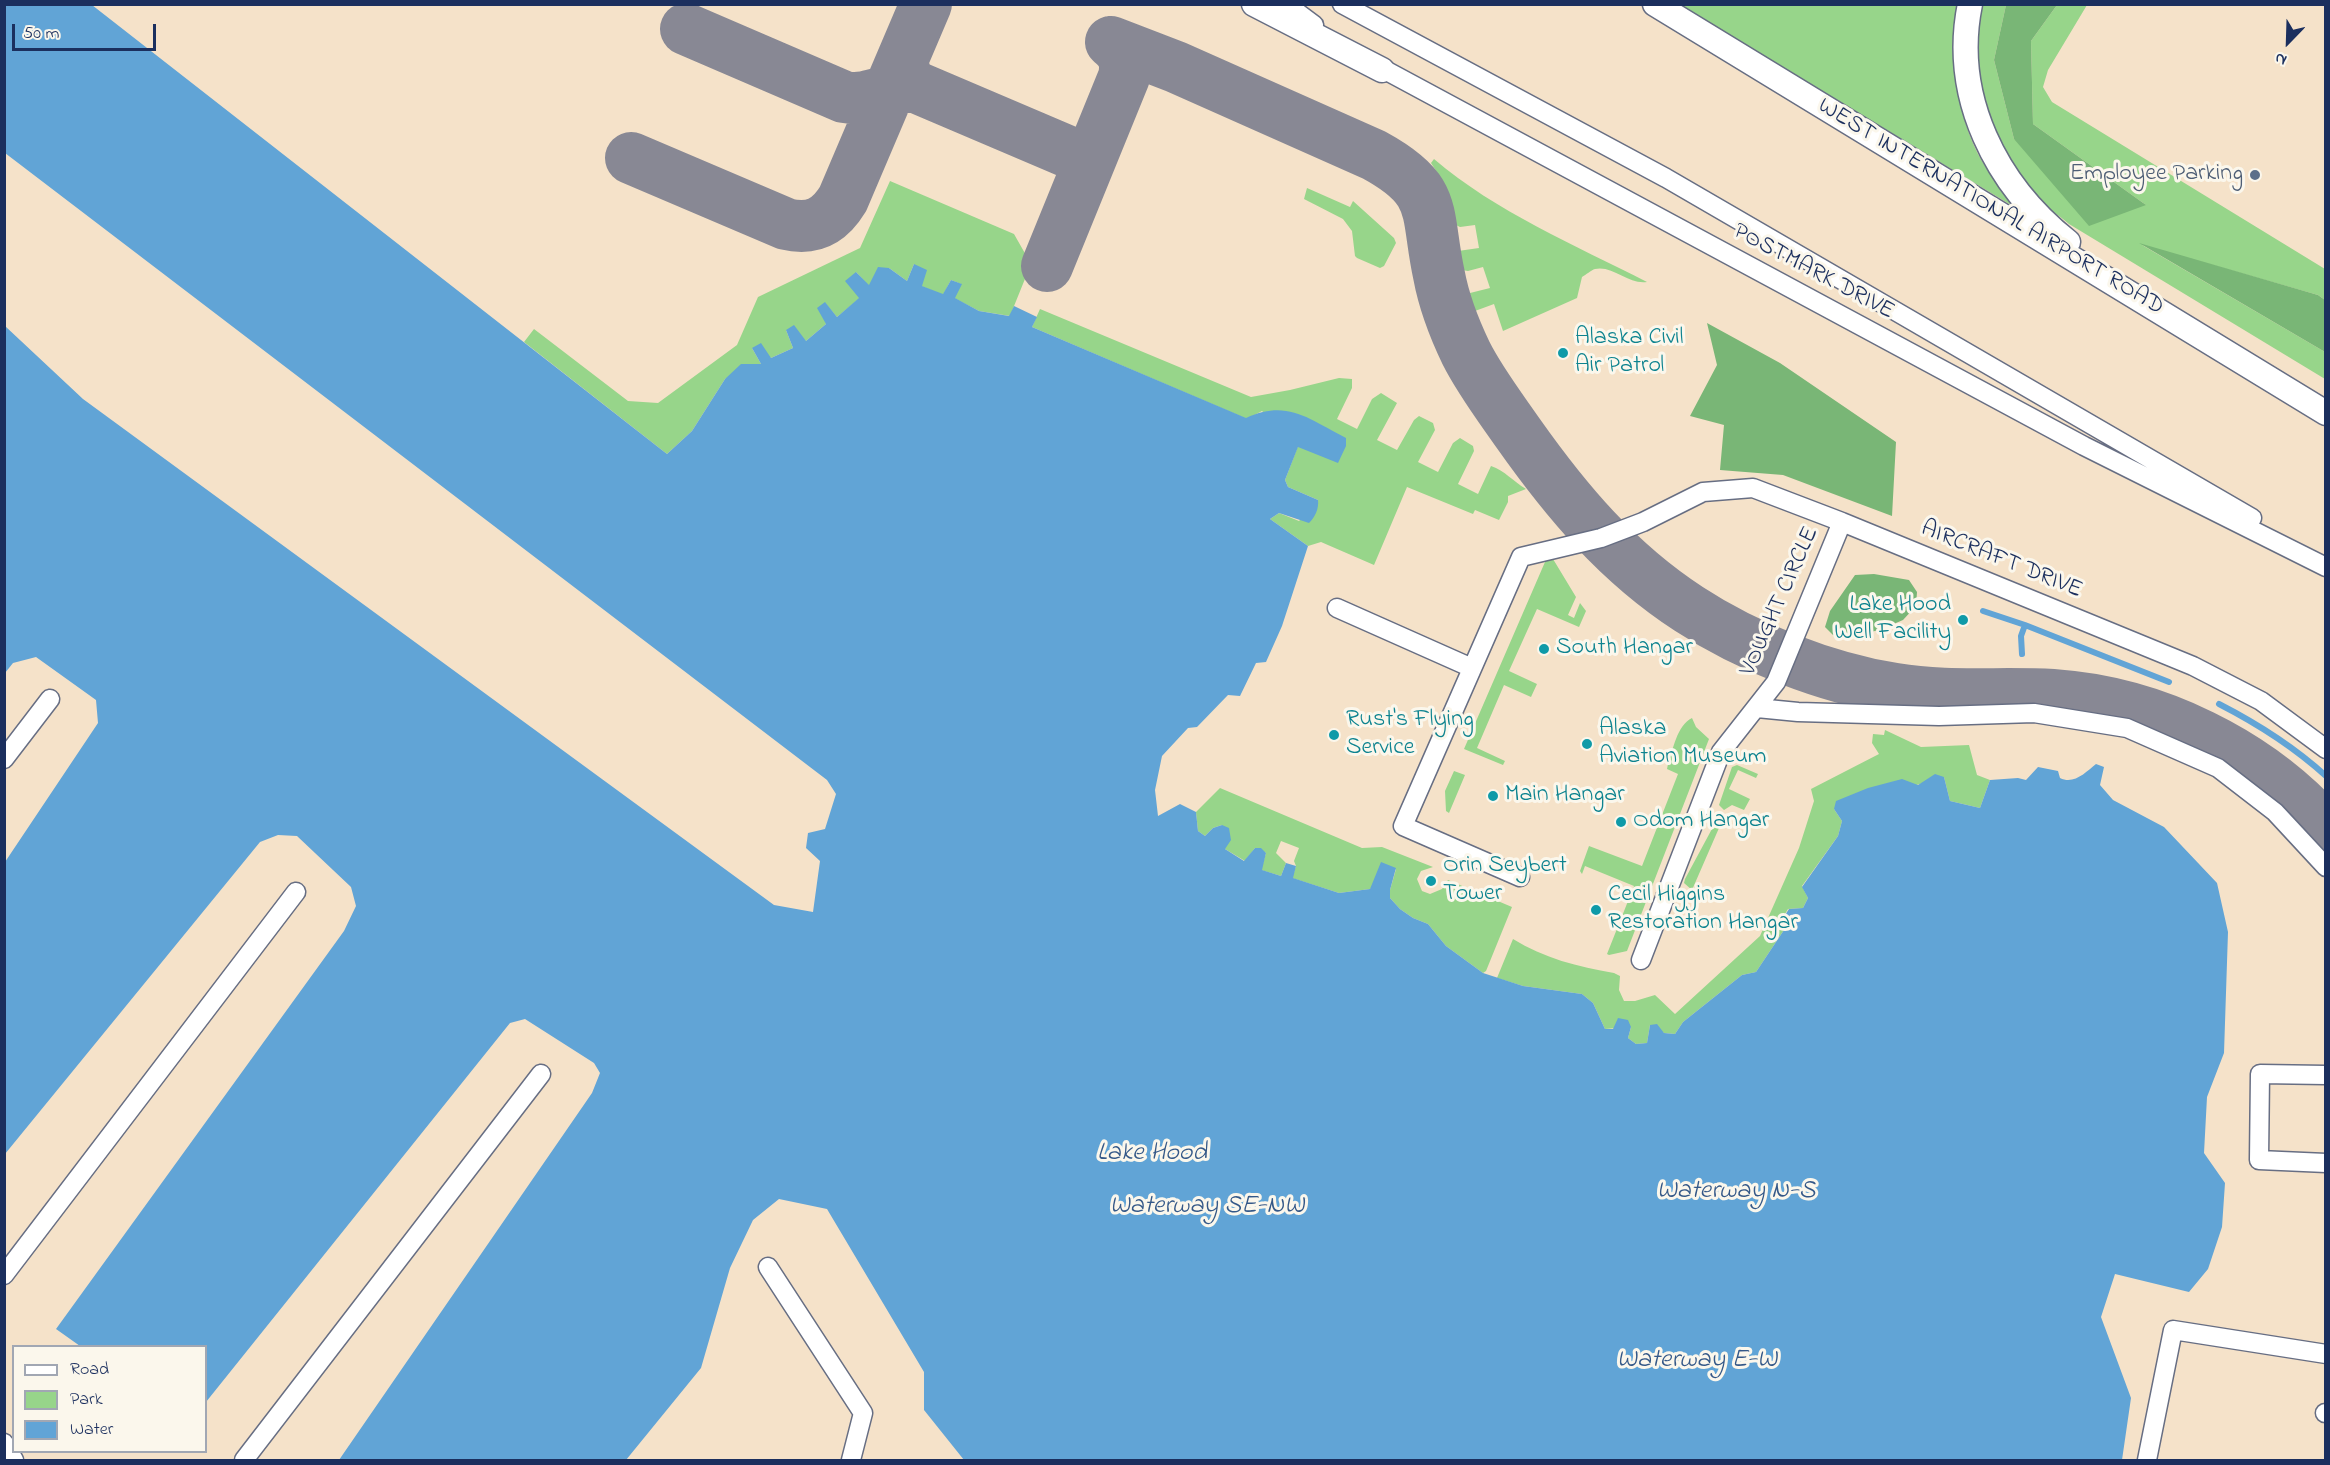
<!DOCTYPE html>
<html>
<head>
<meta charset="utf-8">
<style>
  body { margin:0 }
  #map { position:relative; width:2330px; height:1465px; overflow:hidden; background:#f5e2c9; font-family:"Indie Flower",sans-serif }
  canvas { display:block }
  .frame { position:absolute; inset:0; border:6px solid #1b2f5e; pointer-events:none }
  .legend { position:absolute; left:12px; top:1345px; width:195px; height:108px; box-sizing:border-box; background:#fbf7ec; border:2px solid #a1a7b3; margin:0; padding:8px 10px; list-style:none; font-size:18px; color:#1b2f5e }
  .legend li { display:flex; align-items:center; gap:12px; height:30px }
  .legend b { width:30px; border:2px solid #a1a7b3 }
  .north { position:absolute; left:2258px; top:12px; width:60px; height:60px; -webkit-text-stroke:4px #fbf7ec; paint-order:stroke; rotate:203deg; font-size:16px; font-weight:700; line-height:24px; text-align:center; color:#1b2f5e }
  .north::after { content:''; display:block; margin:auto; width:21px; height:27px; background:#1b2f5e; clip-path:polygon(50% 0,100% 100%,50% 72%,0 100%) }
  .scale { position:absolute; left:12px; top:24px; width:144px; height:27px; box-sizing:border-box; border:3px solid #1b2f5e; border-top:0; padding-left:8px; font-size:18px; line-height:21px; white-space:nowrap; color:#1b2f5e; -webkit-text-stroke:4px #fbf7ec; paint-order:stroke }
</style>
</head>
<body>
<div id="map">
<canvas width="2330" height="1465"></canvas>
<div class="frame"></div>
<ul class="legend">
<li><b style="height:8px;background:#fff"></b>Road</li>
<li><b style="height:16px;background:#97d58a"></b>Park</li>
<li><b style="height:16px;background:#61a4d6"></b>Water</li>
</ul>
<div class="north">N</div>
<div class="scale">50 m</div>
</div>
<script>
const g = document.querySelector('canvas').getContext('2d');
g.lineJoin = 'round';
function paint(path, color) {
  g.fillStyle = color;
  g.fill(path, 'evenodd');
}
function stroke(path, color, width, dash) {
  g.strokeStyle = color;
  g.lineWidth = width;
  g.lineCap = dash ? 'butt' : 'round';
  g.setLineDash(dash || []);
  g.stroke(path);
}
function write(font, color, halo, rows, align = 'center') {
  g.font = font + ' "Indie Flower",sans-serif';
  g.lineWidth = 6;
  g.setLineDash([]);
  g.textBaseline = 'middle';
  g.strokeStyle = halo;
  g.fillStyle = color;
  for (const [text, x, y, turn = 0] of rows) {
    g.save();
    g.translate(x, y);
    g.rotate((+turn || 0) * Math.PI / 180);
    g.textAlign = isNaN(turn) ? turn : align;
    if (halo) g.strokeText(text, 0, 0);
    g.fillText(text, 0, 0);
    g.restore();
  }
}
const green = new Path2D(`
  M 1679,5 L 1958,5 C 1955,62 1952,100 1978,154 C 1987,171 2001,188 2011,205 Z
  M 1983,5 L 2006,5 L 1994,60 L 2014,139 L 2146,205 L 2033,124 L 2031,41 L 2057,5 L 2087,5 L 2048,70 L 2043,87 L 2052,102 L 2325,269 L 2325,300 L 2318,295 L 2142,245 L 2325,352 L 2325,379 L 2069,224 C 2059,215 2046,208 2037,198 C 2000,157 1976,96 1977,41 C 1977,29 1981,16 1983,5 Z
  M 1434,159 C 1496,212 1575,245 1647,282 C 1629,285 1613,265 1595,269 C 1591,270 1586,275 1582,277 L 1577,298 L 1503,331 L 1494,304 L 1475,311 L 1465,309 L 1463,301 L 1466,294 L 1490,288 L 1483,267 L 1468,271 L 1456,269 L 1453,255 L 1458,251 L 1479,248 L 1475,225 L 1460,227 L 1450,222 C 1450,198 1444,182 1431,163 Z
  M 890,181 L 1014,234 L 1031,264 L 1010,316 L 979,311 L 954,298 L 961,284 L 951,280 L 943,295 L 921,286 L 914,264 L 907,281 L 889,268 L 869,286 L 856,272 L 860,298 L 837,317 L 825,303 L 826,324 L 806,341 L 786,330 L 793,348 L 771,358 L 752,348 L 761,364 L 725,379 L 692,431 L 667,454 L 524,342 L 534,329 L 628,401 L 658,403 L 737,345 L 758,297 L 860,248 Z
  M 1307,188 L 1350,207 L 1353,201 L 1394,238 L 1396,243 L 1384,266 L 1380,268 L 1357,258 L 1355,256 L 1352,231 L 1343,219 L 1304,199 Z
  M 1040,309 L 1251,397 L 1290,390 L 1339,378 L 1352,379 L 1352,388 L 1337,419 L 1357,429 L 1372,399 L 1381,393 L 1397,403 L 1377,440 L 1397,450 L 1414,420 L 1419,416 L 1433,423 L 1435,430 L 1418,462 L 1438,472 L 1453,443 L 1460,438 L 1473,446 L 1474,451 L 1458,484 L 1478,494 L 1491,466 C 1505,471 1513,481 1526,489 L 1508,496 L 1508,502 L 1499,520 L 1475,510 L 1473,514 L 1407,487 L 1374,565 L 1321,542 L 1308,546 L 1270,519 L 1279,513 L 1299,521 L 1318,500 L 1288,487 L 1285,480 L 1298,446 L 1262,411 L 1247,419 L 1032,327 Z
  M 1549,558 L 1553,559 L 1576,597 L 1568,615 L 1574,618 L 1580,603 L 1586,611 L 1579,627 L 1537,609 L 1509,671 L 1537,684 L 1531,697 L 1504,685 L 1477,748 L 1505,761 L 1503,765 L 1464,749 L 1545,562 Z
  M 1692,718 L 1696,727 L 1709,739 L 1627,951 L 1609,955 L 1607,954 L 1634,886 L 1585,866 L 1582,874 L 1580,871 L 1589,846 L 1642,866 L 1678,774 L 1667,769 L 1668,764 C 1673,750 1677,725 1692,718 Z
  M 1885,730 L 1921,747 L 1969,745 L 1977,775 L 1990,780 L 1980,808 L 1950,801 L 1944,777 L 1834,809 L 1842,821 L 1838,836 L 1802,886 L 1808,898 L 1803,908 L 1788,909 L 1781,921 L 1784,930 L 1756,972 L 1742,975 L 1683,1022 L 1675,1034 L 1664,1033 L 1650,1025 L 1647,1043 L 1636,1044 L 1628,1038 L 1631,1027 L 1605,1029 L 1593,1003 L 1582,994 L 1523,986 L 1497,978 L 1513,939 C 1544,958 1578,967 1614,973 L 1620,976 L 1619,990 L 1624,1001 L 1635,1001 L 1655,995 L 1675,1014 L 1760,936 L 1799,848 L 1814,801 L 1811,789 L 1879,754 L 1872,743 L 1873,734 L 1884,735 Z
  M 1737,765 L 1758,774 L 1756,778 L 1738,770 L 1729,789 L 1750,799 L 1744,810 L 1732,805 L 1724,810 L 1719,805 L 1732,767 Z
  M 1454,771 L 1465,775 L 1449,813 L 1446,811 L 1445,791 Z
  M 1220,788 L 1362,848 L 1382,847 L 1433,867 L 1421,871 L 1417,879 L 1422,891 L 1430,894 L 1442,889 L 1448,880 L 1512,907 L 1486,971 L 1483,973 L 1446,946 L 1428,924 L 1413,918 L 1400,909 L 1390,898 L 1390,890 L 1396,869 L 1370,889 L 1339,893 L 1292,878 L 1296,866 L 1294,861 L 1299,848 L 1281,841 L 1276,853 L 1286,863 L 1281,876 L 1261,870 L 1266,853 L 1255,848 L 1245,861 L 1225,849 L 1222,825 L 1213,828 L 1205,836 L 1198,831 L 1196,812 Z
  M 1713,827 L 1719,828 L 1692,890 L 1684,883 L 1685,879 Z`);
const forest = new Path2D(`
  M 2006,5 L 2057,5 L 2031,41 L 2033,124 L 2146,205 L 2089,226 L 2014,139 L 1994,60 Z
  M 2139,243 L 2318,295 L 2325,300 L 2325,352 Z
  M 1707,323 L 1780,363 L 1896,442 L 1892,516 L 1783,475 L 1720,470 L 1724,425 L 1690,416 L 1717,365 Z
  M 1874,574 L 1909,580 L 1917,592 L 1916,606 L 1903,620 L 1882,629 L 1849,638 L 1833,635 L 1825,627 L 1830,611 L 1855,575 Z`);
const water = new Path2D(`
  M 4,5 L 92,5 L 667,454 L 692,431 L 725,379 L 741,364 L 761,364 L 752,348 L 761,343 L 771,358 L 793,348 L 786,330 L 794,325 L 806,341 L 826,324 L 817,308 L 825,302 L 837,317 L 859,298 L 845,281 L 856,272 L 869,285 L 878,267 L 889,268 L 907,281 L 914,264 L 927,270 L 922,286 L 943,294 L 951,280 L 962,284 L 955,298 L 979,311 L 1009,316 L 1014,306 L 1037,317 L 1032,327 L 1246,418 C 1288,399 1308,419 1346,438 L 1346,446 L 1338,463 L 1298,447 L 1285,480 L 1288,487 L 1318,500 C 1319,509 1315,517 1309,523 L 1279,513 L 1270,519 L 1308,546 L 1282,626 L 1266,662 L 1256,663 L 1240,696 L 1228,695 L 1197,727 L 1188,728 L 1162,756 L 1155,790 L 1158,816 L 1180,804 L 1196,812 L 1198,831 L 1205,836 L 1213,828 L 1222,825 L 1229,828 L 1231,840 L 1225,849 L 1244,861 L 1255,848 L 1261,848 L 1266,853 L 1262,870 L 1281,876 L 1286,863 L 1296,866 L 1293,878 L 1339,893 L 1370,889 L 1381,862 L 1396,868 L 1390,890 L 1390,898 L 1400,909 L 1413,918 L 1428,924 L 1446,946 L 1483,973 L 1523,986 L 1582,994 L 1593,1003 L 1605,1029 L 1613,1029 L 1618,1018 L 1628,1020 L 1631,1027 L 1628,1038 L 1636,1044 L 1647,1043 L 1650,1025 L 1657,1024 L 1664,1033 L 1675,1034 L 1683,1022 L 1742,975 L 1756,972 L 1784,930 L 1781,921 L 1789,909 L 1803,908 L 1808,898 L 1802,887 L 1838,836 L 1842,821 L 1834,809 L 1836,801 L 1868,788 L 1902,779 L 1918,785 L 1935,774 L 1944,777 L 1950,801 L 1980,808 L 1990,780 L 2018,778 L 2026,780 L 2038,767 L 2058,771 L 2060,778 C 2074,785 2086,772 2096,764 L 2104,767 L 2100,785 L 2113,800 L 2164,827 L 2217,883 L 2228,932 L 2224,1053 L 2207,1097 L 2204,1153 L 2225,1183 L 2222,1227 L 2208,1269 L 2189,1292 L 2115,1274 L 2101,1317 L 2131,1398 L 2122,1460 L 964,1460 L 924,1410 L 924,1372 L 827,1209 L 779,1199 L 753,1220 L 730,1268 L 701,1368 L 626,1460 L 339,1460 L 592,1093 L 600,1073 L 594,1063 L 525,1019 L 510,1023 L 206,1402 L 206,1346 L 80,1346 L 56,1329 L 344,931 L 356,906 L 351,887 L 297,836 L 278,835 L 260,842 L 5,1154 L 5,862 L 98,723 L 96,700 L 36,657 L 13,663 L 5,673 L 5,326 L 83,399 L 774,905 L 813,912 L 820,861 L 806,848 L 808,833 L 825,829 L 836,794 L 827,780 L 5,153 Z`);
const stream = new Path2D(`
  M 1983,611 L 2025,625 L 2169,682
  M 2022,654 L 2021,636 L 2025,625
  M 2219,704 C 2258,724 2293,746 2326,776`);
const taxiway = new Path2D(`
  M 686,29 L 844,97 C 871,102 889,85 916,87
  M 1111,42 L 1176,67 L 1374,155 C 1440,191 1425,211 1439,275 C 1444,302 1454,328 1466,353 C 1480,381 1500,407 1518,433 C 1566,501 1618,563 1689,609 C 1747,647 1826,678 1895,689 C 1947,698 2000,692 2053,695 C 2155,702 2258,752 2326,829
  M 901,63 L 908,80 L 916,87 L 1071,153 L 1079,154 L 1095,148
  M 631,158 L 786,224 C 812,230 829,222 843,199 L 926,4
  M 1047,266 L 1124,77 C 1127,61 1123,52 1111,42`);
const minor = new Path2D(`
  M 1286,4 L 1314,25
  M 1342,4 L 1666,178 L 2252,518
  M 1372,63 L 2084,446 L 2326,567
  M 1337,608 L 1472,668
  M 1757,708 L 1798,712 L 1939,716 L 2034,713 L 2127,728 L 2218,768 L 2275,812 L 2326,867
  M 4,759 L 50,699
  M 1520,877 L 1403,826 L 1521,557 L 1601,538 L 1643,522 L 1703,492 L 1753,488 L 1842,522 L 2193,666 L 2261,701 L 2326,749
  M 1641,960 L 1721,752 L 1776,682 L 1842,522
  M 2326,1075 L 2260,1074 L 2259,1160 L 2326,1163
  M 768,1267 L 863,1413 L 851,1460
  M 4,1275 L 296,892
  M 2325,1413 L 2326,1413
  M 4,1443 L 14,1460
  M 244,1460 L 541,1074
  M 2147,1460 L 2173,1330 L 2326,1354`);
const major = new Path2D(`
  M 1254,4 L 1382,70
  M 1655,4 L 2326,413
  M 1970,4 C 1951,97 1996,185 2068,242`);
const markers = [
  [2255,175,6,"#5c6f8a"],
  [1563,353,6,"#0f9aa8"],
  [1963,620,6,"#0f9aa8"],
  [1544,649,6,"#0f9aa8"],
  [1334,735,6,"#0f9aa8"],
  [1587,744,6,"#0f9aa8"],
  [1493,796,6,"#0f9aa8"],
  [1621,822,6,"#0f9aa8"],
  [1431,881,6,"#0f9aa8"],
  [1596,910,6,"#0f9aa8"]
];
const serviceNames = [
  ["Employee Parking",2243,175]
];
const streetNames = [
  ["WEST INTERNATIONAL AIRPORT ROAD",1990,208,31],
  ["POSTMARK DRIVE",1813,273,28],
  ["AIRCRAFT DRIVE",2001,561,22],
  ["VOUGHT CIRCLE",1781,602,-66]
];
const cultureNames = [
  ["Alaska Civil",1575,339],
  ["Air Patrol",1575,367],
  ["Lake Hood",1951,606,"right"],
  ["Well Facility",1951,634,"right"],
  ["South Hangar",1556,649],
  ["Rust's Flying",1346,721],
  ["Service",1346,749],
  ["Alaska",1599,730],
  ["Aviation Museum",1599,758],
  ["Main Hangar",1505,796],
  ["Odom Hangar",1633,822],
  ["Orin Seybert",1443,867],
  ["Tower",1443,895],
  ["Cecil Higgins",1608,896],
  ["Restoration Hangar",1608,924]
];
const waterNames = [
  ["Lake Hood",1152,1155],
  ["Waterway N-S",1736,1193],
  ["Waterway SE-NW",1207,1208],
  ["Waterway E-W",1697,1362]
];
paint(green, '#97d58a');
paint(forest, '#79b676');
paint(water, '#61a4d6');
stroke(stream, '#61a4d6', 6);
stroke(taxiway, '#888894', 52);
stroke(minor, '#676e83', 21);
stroke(major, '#676e83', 27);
stroke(minor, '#fff', 18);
stroke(major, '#fff', 24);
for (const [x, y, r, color] of markers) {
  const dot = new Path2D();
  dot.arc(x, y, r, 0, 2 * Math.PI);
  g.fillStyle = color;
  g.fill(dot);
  stroke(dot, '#fbf7ec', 2);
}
write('24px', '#4e5e75', '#fbf7ec', serviceNames, 'right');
write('24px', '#1b2f5e', '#fbf7ec', streetNames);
write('24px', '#0d838f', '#fbf7ec', cultureNames, 'left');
write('italic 26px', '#345888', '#fbf7ec', waterNames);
</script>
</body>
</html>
